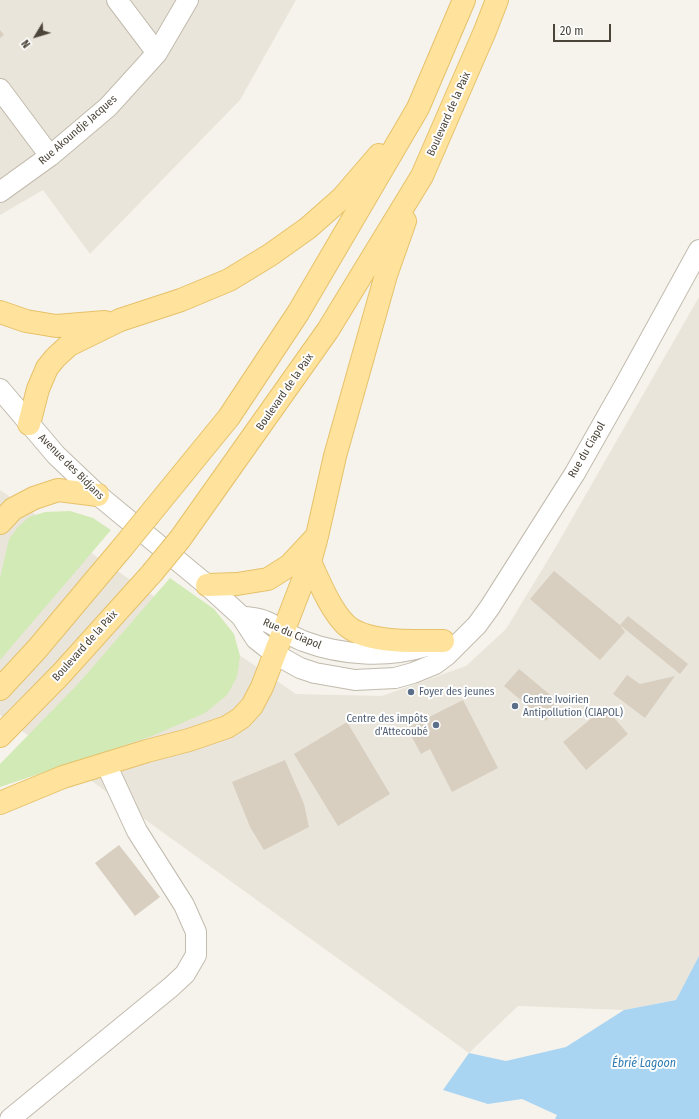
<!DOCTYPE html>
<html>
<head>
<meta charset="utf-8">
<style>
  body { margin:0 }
  #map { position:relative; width:699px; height:1119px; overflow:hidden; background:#f6f3ec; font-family:"Fira Sans Condensed",sans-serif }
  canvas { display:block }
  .north { position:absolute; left:16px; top:16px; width:40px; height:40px; -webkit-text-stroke:3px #fff; paint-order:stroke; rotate:232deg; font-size:11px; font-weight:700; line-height:16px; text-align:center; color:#4b4439 }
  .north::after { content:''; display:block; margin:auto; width:14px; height:18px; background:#4b4439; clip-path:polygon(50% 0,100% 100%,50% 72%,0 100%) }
  .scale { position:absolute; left:553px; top:24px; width:58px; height:18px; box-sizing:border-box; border:2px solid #4b4439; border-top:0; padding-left:5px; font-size:12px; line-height:14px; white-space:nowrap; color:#4b4439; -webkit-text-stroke:3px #fff; paint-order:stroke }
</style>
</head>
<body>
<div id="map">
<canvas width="699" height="1119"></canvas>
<div class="north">N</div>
<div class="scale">20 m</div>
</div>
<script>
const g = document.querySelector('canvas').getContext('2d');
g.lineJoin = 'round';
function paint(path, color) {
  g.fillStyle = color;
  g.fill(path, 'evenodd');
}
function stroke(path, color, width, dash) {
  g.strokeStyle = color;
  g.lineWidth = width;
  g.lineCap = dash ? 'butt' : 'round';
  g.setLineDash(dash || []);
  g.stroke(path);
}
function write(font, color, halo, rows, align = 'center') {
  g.font = font + ' "Fira Sans Condensed",sans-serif';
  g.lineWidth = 4;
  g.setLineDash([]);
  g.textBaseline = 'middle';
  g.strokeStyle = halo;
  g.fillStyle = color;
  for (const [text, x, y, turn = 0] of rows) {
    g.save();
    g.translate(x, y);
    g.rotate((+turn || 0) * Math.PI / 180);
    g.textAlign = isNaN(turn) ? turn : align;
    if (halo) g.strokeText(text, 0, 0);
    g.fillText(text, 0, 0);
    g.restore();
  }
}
const residential = new Path2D(`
  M 0,0 L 296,0 L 240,100 L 90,254 L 43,190 L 0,215 Z
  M 699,297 L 699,956 L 676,1000 L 624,1010 L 518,1006 L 469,1053 L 0,715 L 0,490 L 296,694 L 382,696 L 466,666 L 506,629 L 554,550 Z`);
const green = new Path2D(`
  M 70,511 L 93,518 L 111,530 L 0,660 L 0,578 L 9,539 L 18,527 L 29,517 L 45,512 Z
  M 170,578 L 214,609 L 234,634 L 240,656 L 237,677 L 227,695 L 205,713 L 152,736 L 0,787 L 0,764 L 78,684 Z`);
const water = new Path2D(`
  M 699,956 L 699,1119 L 555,1119 L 557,1115 L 522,1099 L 488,1104 L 443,1090 L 469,1053 L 506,1061 L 566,1047 L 624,1010 L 676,1000 Z`);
const building = new Path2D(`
  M 0,30 L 4,35 L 0,38 Z
  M 554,571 L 620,625 L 625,632 L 600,660 L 530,599 Z
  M 628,616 L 688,664 L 680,674 L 620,625 Z
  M 519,669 L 560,703 L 546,721 L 504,686 Z
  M 627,675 L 640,684 L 675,676 L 645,718 L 613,694 Z
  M 463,700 L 498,768 L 452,792 L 430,749 L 421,754 L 407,728 Z
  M 605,707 L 628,734 L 586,770 L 563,742 Z
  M 347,722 L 390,794 L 338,826 L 294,754 Z
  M 285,760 L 304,804 L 309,827 L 264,850 L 250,827 L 232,782 Z
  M 119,845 L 160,897 L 135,916 L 95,863 Z`);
const minor = new Path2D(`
  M 117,0 L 157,53
  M 0,89 L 50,156
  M 0,192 L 50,156 L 108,107 L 157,53 L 188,0
  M 0,389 L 56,455 L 98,495 L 207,585 L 241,616 L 256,639 L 275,654 L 300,668 L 315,673 L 355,680 L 395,678 L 413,673 L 435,664 L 447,655 L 477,625 L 490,607 L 575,473 L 626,383 L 699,250
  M 241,616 C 249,618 258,618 265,621 C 271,623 276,627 281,630 C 288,634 296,638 303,641 C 343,656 387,658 427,646
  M 10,1119 L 171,987 L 185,974 L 196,955 L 196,932 L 184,905 L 137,831 L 106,764`);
const major = new Path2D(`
  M 0,312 L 26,321 L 56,326 L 105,322
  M 29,424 L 38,389 L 47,368 L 55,358 L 69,345 L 120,320 L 181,300 L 229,280 L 270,255 L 308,228 L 342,198 L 379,155
  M 149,515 L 229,417 L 298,313 L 418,108 L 464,0
  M 0,523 L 13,509 L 34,498 L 58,490 L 98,495
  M 180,539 L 328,330 L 422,176 L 485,31 L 497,0
  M 310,562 C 320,583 329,607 345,624 C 365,644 416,641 443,641
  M 207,585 L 237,584 L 268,579 L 290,565 L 317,536 L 335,456 L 386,275 L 405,221
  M 0,689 L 37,649 L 122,548
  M 0,736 L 61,674 L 152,573
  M 0,803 L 63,777 L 147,751 L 189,740 L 227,727 L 241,718 L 252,706 L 262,687 L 310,562 L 316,540`);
const majorBridge = new Path2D(`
  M 122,548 L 149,515
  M 152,573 L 180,539`);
const markers = [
  [411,692,4,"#5c6f8a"],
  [515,706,4,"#5c6f8a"],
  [436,725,4,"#5c6f8a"]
];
const streetNames = [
  ["Boulevard de la Paix",449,114,-66],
  ["Rue Akoundje Jacques",78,130,-41],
  ["Boulevard de la Paix",285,392,-55],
  ["Rue du Ciapol",587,450,-60],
  ["Avenue des Bidjans",71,467,45],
  ["Rue du Ciapol",292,634,23],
  ["Boulevard de la Paix",85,646,-48]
];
const serviceNames = [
  ["Foyer des jeunes",419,692],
  ["Centre Ivoirien",523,700],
  ["Antipollution (CIAPOL)",523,713],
  ["Centre des impôts",428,719,"right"],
  ["d'Attecoubé",428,732,"right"]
];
const waterNames = [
  ["Ébrié Lagoon",644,1064]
];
paint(residential, '#eae5da');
paint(green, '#d2eab5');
paint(water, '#a9d4f2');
paint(building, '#d8cfc1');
stroke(minor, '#c2bbae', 22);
stroke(major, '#e6c16a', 24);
stroke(minor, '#fff', 20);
stroke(major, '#ffe39c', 22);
stroke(majorBridge, '#e6c16a', 24, []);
stroke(majorBridge, '#ffe39c', 22);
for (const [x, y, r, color] of markers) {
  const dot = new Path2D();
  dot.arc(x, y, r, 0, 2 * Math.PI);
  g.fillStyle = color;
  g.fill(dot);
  stroke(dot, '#fff', 1.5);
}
write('11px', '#4b4439', '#fff', streetNames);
write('11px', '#4e5e75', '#fff', serviceNames, 'left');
write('italic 12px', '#2e7ab2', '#fff', waterNames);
</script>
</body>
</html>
